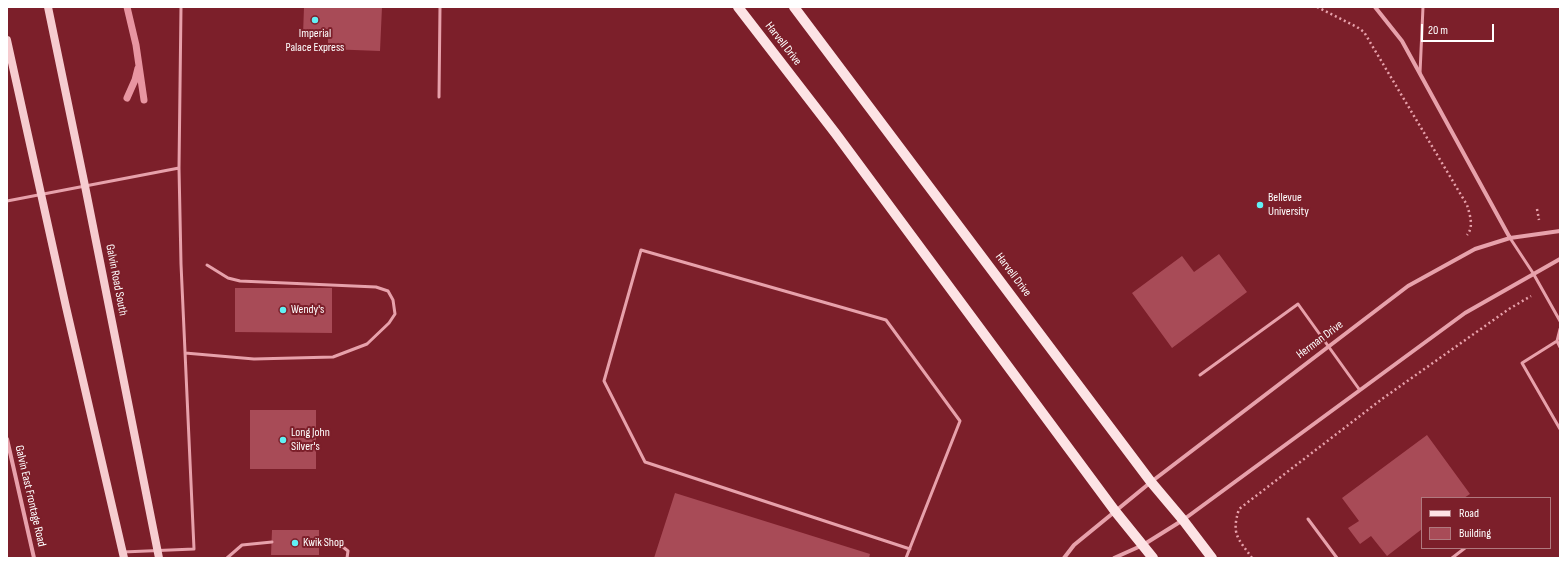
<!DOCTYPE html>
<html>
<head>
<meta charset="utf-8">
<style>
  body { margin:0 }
  #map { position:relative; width:1567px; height:565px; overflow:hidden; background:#7c1f2a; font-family:"Sofia Sans Condensed",sans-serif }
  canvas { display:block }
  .frame { position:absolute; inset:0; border:8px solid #fff; pointer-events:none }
  .legend { position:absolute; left:1421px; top:497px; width:130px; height:52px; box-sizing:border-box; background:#7c1f2a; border:1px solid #b0797f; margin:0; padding:5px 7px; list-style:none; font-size:12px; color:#fff }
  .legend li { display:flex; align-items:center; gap:8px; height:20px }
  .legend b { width:20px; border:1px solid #b0797f }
  .scale { position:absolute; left:1421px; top:24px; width:73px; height:18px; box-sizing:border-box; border:2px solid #fff; border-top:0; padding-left:5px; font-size:12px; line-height:14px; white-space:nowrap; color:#fff; -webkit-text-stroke:3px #7c1f2a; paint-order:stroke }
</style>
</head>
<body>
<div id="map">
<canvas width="1567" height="565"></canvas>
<div class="frame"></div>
<ul class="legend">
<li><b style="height:5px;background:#fde3e5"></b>Road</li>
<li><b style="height:11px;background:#a84b57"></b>Building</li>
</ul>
<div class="scale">20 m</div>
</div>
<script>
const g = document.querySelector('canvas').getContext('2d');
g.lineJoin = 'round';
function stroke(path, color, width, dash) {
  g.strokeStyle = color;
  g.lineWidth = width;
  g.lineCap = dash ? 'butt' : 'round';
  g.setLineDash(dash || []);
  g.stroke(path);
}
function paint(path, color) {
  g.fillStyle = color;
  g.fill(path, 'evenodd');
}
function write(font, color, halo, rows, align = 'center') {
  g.font = font + ' "Sofia Sans Condensed",sans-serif';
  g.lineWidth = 4;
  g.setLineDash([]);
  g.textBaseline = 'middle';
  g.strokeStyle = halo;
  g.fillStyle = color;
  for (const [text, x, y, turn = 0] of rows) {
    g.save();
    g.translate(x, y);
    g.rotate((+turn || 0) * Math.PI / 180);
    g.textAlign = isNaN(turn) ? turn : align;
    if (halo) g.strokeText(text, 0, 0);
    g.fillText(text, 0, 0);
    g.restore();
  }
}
const stream = new Path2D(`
  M 127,7 L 136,45 L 144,100
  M 127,98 L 135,80 L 138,68`);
const building = new Path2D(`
  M 304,7 L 382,7 L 380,51 L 328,49 L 328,36 L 303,35 Z
  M 1219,254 L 1247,292 L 1172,348 L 1132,293 L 1182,256 L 1194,272 Z
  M 235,288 L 332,288 L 332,333 L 235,332 Z
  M 250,410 L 316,410 L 316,469 L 250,469 Z
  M 1427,435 L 1470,494 L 1464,498 L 1422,498 L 1422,529 L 1387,556 L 1371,536 L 1360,544 L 1348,528 L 1359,521 L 1342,498 Z
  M 675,493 L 870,554 L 869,558 L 654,558 Z
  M 272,530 L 319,530 L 319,555 L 271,555 Z`);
const path = new Path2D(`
  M 1317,7 L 1357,27 L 1364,32 L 1467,205 C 1470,215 1474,227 1467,235
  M 1537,209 L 1539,220
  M 1252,558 C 1238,538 1231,535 1239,509 L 1382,399 L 1509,309 L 1531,296`);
const lane = new Path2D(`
  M 1420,73 L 1423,7
  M 439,97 L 440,7
  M 7,201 L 179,168
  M 1510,238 L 1533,273 L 1560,321
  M 1560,329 L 1557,341 L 1560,347
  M 1557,341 L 1522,363 L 1560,429
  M 185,353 L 254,359 L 333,357 L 367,344 L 389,323 L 395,314 L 393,300 L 388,291 L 376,287 L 240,281 L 228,278 L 207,265
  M 1200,375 L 1298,304 L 1359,389
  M 1308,519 L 1337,558
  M 319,543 L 338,543 L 348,551 L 347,558
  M 123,552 L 194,549 L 181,264 L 179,168 L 181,7
  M 227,558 L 242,545 L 272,542
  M 906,558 L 960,421 L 886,320 L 641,250 L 604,381 L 645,462 L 910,549
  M 1452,558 L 1465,548`);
const street = new Path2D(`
  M 1375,7 L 1402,41 L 1510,238
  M 7,439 L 34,558
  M 1064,558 L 1074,545 L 1151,482 L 1408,286 L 1475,249 L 1510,238 L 1560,231
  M 1114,558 L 1143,545 L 1183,520 L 1465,313 L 1560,259`);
const secondary = new Path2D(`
  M 48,7 L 85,186 L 159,558
  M 7,40 L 66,307 L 124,558`);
const primary = new Path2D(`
  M 738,7 L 836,134 L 1115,511 L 1153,558
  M 794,7 L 1151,482 L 1183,520 L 1212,558`);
const markers = [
  [315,20,4,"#61f1f5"],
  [1260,205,4,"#61f1f5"],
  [283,310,4,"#61f1f5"],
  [283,440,4,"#61f1f5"],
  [295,543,4,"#61f1f5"]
];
const poiNames = [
  ["Imperial",315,34,"center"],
  ["Palace Express",315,48,"center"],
  ["Bellevue",1268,198],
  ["University",1268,212],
  ["Wendy's",291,310],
  ["Long John",291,433],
  ["Silver's",291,447],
  ["Kwik Shop",303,543]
];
const streetNames = [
  ["Harvell Drive",783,44,52],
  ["Harvell Drive",1013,275,53],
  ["Galvin Road South",116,280,79],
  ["Herman Drive",1320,340,-37],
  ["Galvin East Frontage Road",30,496,77]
];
stroke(stream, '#e895a1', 7);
paint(building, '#a84b57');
stroke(path, '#e7a1ab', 2.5, [2, 3]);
stroke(lane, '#e7a1ab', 3);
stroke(street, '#e7a1ab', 4);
stroke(secondary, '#f6ccd0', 8);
stroke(primary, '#fde3e5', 10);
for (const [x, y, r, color] of markers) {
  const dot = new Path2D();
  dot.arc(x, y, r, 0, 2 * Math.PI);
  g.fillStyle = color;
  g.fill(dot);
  stroke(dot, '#7c1f2a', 1.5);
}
write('12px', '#fff', '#7c1f2a', poiNames, 'left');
write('12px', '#fff', '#7c1f2a', streetNames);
</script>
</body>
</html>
